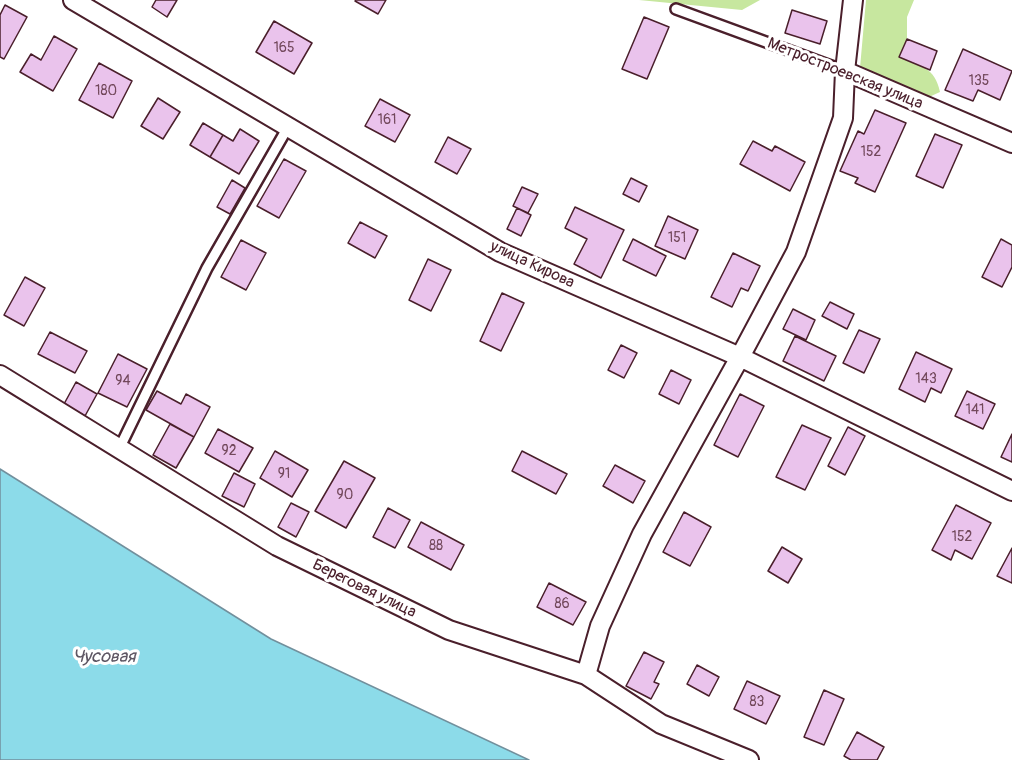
<!DOCTYPE html>
<html>
<head>
<meta charset="utf-8">
<style>
  body { margin:0 }
  canvas { display:block; background:#fff }
</style>
</head>
<body>
<canvas width="1012" height="760"></canvas>
<script>
const g = document.querySelector('canvas').getContext('2d');
g.lineJoin = 'round';
function paint(path, color) {
  g.fillStyle = color;
  g.fill(path, 'evenodd');
}
function stroke(path, color, width, dash) {
  g.strokeStyle = color;
  g.lineWidth = width;
  g.lineCap = dash ? 'butt' : 'round';
  g.setLineDash(dash || []);
  g.stroke(path);
}
function write(font, color, halo, rows, align = 'center') {
  g.font = font + ' Pangolin,sans-serif';
  g.lineWidth = 6;
  g.setLineDash([]);
  g.textBaseline = 'middle';
  g.strokeStyle = halo;
  g.fillStyle = color;
  for (const [text, x, y, turn = 0] of rows) {
    g.save();
    g.translate(x, y);
    g.rotate((+turn || 0) * Math.PI / 180);
    g.textAlign = isNaN(turn) ? turn : align;
    if (halo) g.strokeText(text, 0, 0);
    g.fillText(text, 0, 0);
    g.restore();
  }
}
const green = new Path2D(`
  M 639,0 L 760,0 L 742,10 Z
  M 866,0 L 914,0 L 907,17 L 907,39 L 899,57 C 920,66 935,67 940,92 L 929,97 L 860,68 Z`);
const water = new Path2D(`
  M 0,469 L 271,639 L 529,760 L 0,760 Z`);
const building = new Path2D(`
  M 156,0 L 177,0 L 167,17 L 152,7 Z
  M 356,0 L 386,0 L 378,14 L 355,1 Z
  M 5,5 L 27,17 L 4,59 L 0,57 L 0,15 Z
  M 792,10 L 827,21 L 820,44 L 785,33 Z
  M 644,17 L 669,27 L 647,79 L 622,69 Z
  M 274,21 L 312,43 L 294,74 L 256,52 Z
  M 54,36 L 77,49 L 53,91 L 20,72 L 31,54 L 41,60 Z
  M 907,39 L 937,51 L 930,70 L 899,57 Z
  M 963,49 L 1012,71 L 1000,100 L 978,90 L 973,101 L 945,90 Z
  M 99,63 L 132,81 L 113,118 L 79,100 Z
  M 158,98 L 180,112 L 163,139 L 141,126 Z
  M 380,99 L 410,115 L 395,142 L 365,126 Z
  M 875,110 L 906,123 L 875,192 L 855,183 L 858,178 L 840,171 L 858,131 L 864,134 Z
  M 203,123 L 223,135 L 210,157 L 190,145 Z
  M 240,129 L 259,141 L 239,174 L 210,157 L 223,135 L 233,141 Z
  M 935,134 L 962,145 L 943,188 L 916,176 Z
  M 448,137 L 471,149 L 457,174 L 435,162 Z
  M 753,141 L 772,151 L 775,146 L 805,162 L 790,191 L 740,164 Z
  M 284,159 L 306,171 L 279,218 L 257,206 Z
  M 631,178 L 647,186 L 639,202 L 623,194 Z
  M 232,180 L 245,188 L 230,214 L 217,207 Z
  M 522,187 L 538,194 L 528,213 L 513,206 Z
  M 575,207 L 624,230 L 601,278 L 574,264 L 587,239 L 565,228 Z
  M 517,208 L 531,215 L 521,236 L 507,229 Z
  M 668,216 L 698,230 L 685,259 L 655,246 Z
  M 360,222 L 387,236 L 375,258 L 348,243 Z
  M 633,239 L 666,256 L 656,276 L 623,260 Z
  M 1001,239 L 1012,245 L 1012,267 L 1002,287 L 982,277 Z
  M 241,240 L 266,253 L 246,290 L 221,277 Z
  M 733,253 L 760,266 L 748,291 L 741,288 L 732,307 L 711,297 Z
  M 428,259 L 451,270 L 431,311 L 409,300 Z
  M 25,277 L 45,288 L 24,326 L 4,315 Z
  M 502,293 L 524,303 L 501,351 L 480,341 Z
  M 830,302 L 854,314 L 847,329 L 822,316 Z
  M 793,309 L 815,320 L 806,340 L 783,329 Z
  M 859,330 L 880,339 L 864,373 L 843,363 Z
  M 50,332 L 87,351 L 75,373 L 38,354 Z
  M 795,336 L 836,356 L 824,381 L 783,361 Z
  M 621,345 L 637,353 L 624,378 L 608,370 Z
  M 916,352 L 952,369 L 941,393 L 931,388 L 925,402 L 899,389 Z
  M 118,354 L 147,369 L 127,407 L 98,393 Z
  M 671,370 L 691,380 L 679,404 L 659,394 Z
  M 76,382 L 97,394 L 85,416 L 64,404 Z
  M 157,391 L 181,404 L 186,394 L 210,407 L 194,437 L 146,410 Z
  M 967,391 L 995,404 L 983,429 L 955,416 Z
  M 740,394 L 764,406 L 738,457 L 714,445 Z
  M 170,424 L 194,437 L 176,468 L 153,455 Z
  M 802,425 L 831,438 L 805,490 L 776,477 Z
  M 848,427 L 865,436 L 845,475 L 828,466 Z
  M 218,429 L 253,448 L 239,472 L 205,453 Z
  M 1012,434 L 1012,462 L 1001,457 Z
  M 275,451 L 308,470 L 292,497 L 260,478 Z
  M 522,451 L 567,474 L 556,494 L 512,471 Z
  M 344,461 L 375,478 L 346,528 L 315,511 Z
  M 615,465 L 645,481 L 633,503 L 603,486 Z
  M 234,473 L 255,484 L 244,507 L 222,496 Z
  M 291,503 L 309,512 L 296,537 L 278,527 Z
  M 956,505 L 991,523 L 972,559 L 955,550 L 951,560 L 932,550 Z
  M 388,508 L 410,520 L 395,548 L 373,537 Z
  M 684,512 L 711,527 L 690,566 L 663,552 Z
  M 421,522 L 464,545 L 451,570 L 408,547 Z
  M 782,547 L 802,559 L 788,583 L 768,571 Z
  M 1012,548 L 1012,583 L 997,576 Z
  M 549,583 L 586,602 L 573,625 L 537,607 Z
  M 644,652 L 664,662 L 654,682 L 659,684 L 651,699 L 626,686 Z
  M 697,665 L 719,677 L 709,696 L 687,684 Z
  M 747,681 L 780,696 L 766,724 L 734,709 Z
  M 824,690 L 844,699 L 824,745 L 804,737 Z
  M 857,732 L 884,747 L 877,760 L 851,760 L 844,756 Z`);
const lane = new Path2D(`
  M 676,9 L 845,71
  M 119,449 L 207,268 L 288,127`);
const street = new Path2D(`
  M 73,0 L 500,252 L 740,357 L 1012,491
  M 845,71 L 1012,143
  M 0,375 L 277,546 L 449,630 L 586,675 L 661,724 L 749,760
  M 586,675 L 600,626 L 642,534 L 740,357 L 796,252 L 843,118 L 845,71 L 853,0`);
const numberNames = [
  ["165",284,48],
  ["135",979,81],
  ["180",106,91],
  ["161",387,120],
  ["152",871,152],
  ["151",677,238],
  ["143",926,379],
  ["94",123,381],
  ["141",975,410],
  ["92",229,451],
  ["91",284,474],
  ["90",345,495],
  ["152",962,537],
  ["88",436,546],
  ["86",562,604],
  ["83",757,702]
];
const streetNames = [
  ["Метростроевская улица",845,74,22],
  ["улица Кирова",532,265,25],
  ["Береговая улица",364,589,26]
];
const waterNames = [
  ["Чусовая",104,657]
];
paint(green, '#c7e79f');
paint(water, '#8cdbe9');
stroke(water, '#72909d', 1.5);
paint(building, '#eac3ec');
stroke(building, '#4a1f2b', 1.5);
stroke(lane, '#4a1f2b', 14);
stroke(street, '#4a1f2b', 22);
stroke(lane, '#fff', 9);
stroke(street, '#fff', 18);
write('14px', '#72485b', null, numberNames);
write('16px', '#4a1f2b', '#fff', streetNames);
write('italic 18px', '#5e5764', '#fff', waterNames);
</script>
</body>
</html>
